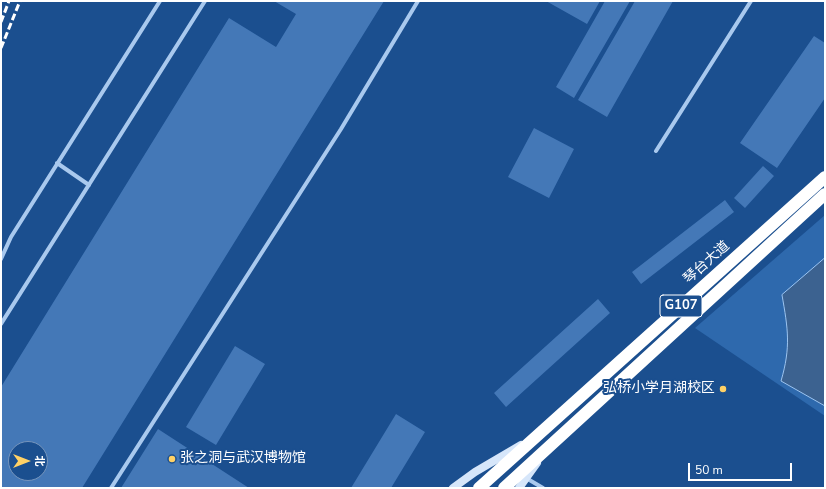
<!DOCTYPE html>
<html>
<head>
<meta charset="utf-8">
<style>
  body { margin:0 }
  #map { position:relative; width:826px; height:489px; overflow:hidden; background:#1b4f8f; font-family:"Nunito Sans","Noto Sans SC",sans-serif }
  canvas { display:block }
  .frame { position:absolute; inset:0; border:2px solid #fff; pointer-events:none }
  .north { position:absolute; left:8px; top:441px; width:40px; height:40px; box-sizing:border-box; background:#1b4f8f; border:1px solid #7695bc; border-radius:50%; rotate:90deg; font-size:11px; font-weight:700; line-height:16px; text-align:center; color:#fff }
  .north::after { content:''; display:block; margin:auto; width:14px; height:18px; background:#ffd166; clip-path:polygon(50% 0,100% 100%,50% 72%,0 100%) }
  .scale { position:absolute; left:688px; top:463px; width:104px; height:18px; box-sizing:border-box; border:2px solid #fff; border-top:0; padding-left:5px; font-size:12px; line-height:14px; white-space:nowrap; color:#fff; -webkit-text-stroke:3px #1b4f8f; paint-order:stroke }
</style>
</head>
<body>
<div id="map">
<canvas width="826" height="489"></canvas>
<div class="frame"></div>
<div class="north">北</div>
<div class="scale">50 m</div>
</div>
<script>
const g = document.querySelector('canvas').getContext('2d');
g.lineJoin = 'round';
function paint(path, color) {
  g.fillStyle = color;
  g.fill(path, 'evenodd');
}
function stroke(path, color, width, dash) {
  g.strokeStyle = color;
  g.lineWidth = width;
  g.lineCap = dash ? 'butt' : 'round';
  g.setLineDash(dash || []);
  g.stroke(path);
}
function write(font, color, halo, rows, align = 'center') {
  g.font = font + ' "Nunito Sans","Noto Sans SC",sans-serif';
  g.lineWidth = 4;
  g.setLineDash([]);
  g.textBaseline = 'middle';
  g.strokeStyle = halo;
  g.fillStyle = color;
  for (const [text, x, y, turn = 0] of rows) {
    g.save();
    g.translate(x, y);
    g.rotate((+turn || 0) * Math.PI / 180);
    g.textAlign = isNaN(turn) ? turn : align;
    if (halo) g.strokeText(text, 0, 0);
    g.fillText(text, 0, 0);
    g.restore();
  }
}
const green = new Path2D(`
  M 825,215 L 825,416 L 695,328 Z`);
const water = new Path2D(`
  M 825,258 L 825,406 L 781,381 C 791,347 788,329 782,295 Z`);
const building = new Path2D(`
  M 274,1 L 384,1 L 82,488 L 1,488 L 1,387 L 229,18 L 276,47 L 296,14 ZM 16,449 L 40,449 L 40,473 L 16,473 Z
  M 546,1 L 600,1 L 587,24 Z
  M 605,1 L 630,1 L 574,98 L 556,87 Z
  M 635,1 L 673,1 L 607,117 L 578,100 Z
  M 814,36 L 825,43 L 825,98 L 777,168 L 740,143 Z
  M 534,128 L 574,149 L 549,198 L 508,177 Z
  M 763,166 L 774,176 L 745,208 L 734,198 Z
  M 725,200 L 734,212 L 641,284 L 632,272 Z
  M 598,299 L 610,313 L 506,407 L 494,393 Z
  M 235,346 L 265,364 L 216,445 L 186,427 Z
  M 396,414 L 425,432 L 391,488 L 351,488 Z
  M 158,429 L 249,488 L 121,488 Z`);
const street = new Path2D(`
  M 656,151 L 751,1
  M 57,163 L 89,185
  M 1,259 L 11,237 L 160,1
  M 1,324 L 205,1
  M 526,478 L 543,488
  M 111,488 L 341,129 L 418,1`);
const secondary = new Path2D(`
  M 453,488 L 475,472 L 521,445
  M 519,488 L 537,463`);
const highway = new Path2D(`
  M 479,488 L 825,177
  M 504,488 L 825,194`);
const rail = new Path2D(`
  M 1,22 L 9,1
  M 1,48 L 20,1`);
const markers = [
  [723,389,4,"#ffd166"],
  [172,459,4,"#ffd166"]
];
const shields = [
  [681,306,42]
];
const shieldNames = [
  ["G107",681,306]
];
const streetNames = [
  ["琴台大道",707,263,-42]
];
const poiNames = [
  ["弘桥小学月湖校区",715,389],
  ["张之洞与武汉博物馆",180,459,"left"]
];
paint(green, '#2e69ad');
paint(water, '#3c6290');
stroke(water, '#9cc4f0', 1);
paint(building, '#4478b7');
stroke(street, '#a9c9ee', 4);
stroke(secondary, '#d6e6fa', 8);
stroke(highway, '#fff', 12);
stroke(rail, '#fff', 3, [7, 3]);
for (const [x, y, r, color] of markers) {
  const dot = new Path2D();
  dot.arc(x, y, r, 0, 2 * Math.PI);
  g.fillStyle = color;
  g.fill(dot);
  stroke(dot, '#1b4f8f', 1.5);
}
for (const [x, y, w] of shields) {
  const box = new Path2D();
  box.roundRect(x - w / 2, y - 11, w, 22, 3);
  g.fillStyle = '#1b4f8f';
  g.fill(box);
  stroke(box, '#fff', 1);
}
write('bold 13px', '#fff', null, shieldNames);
write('14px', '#fff', '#1b4f8f', streetNames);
write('14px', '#fff', '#1b4f8f', poiNames, 'right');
</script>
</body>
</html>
